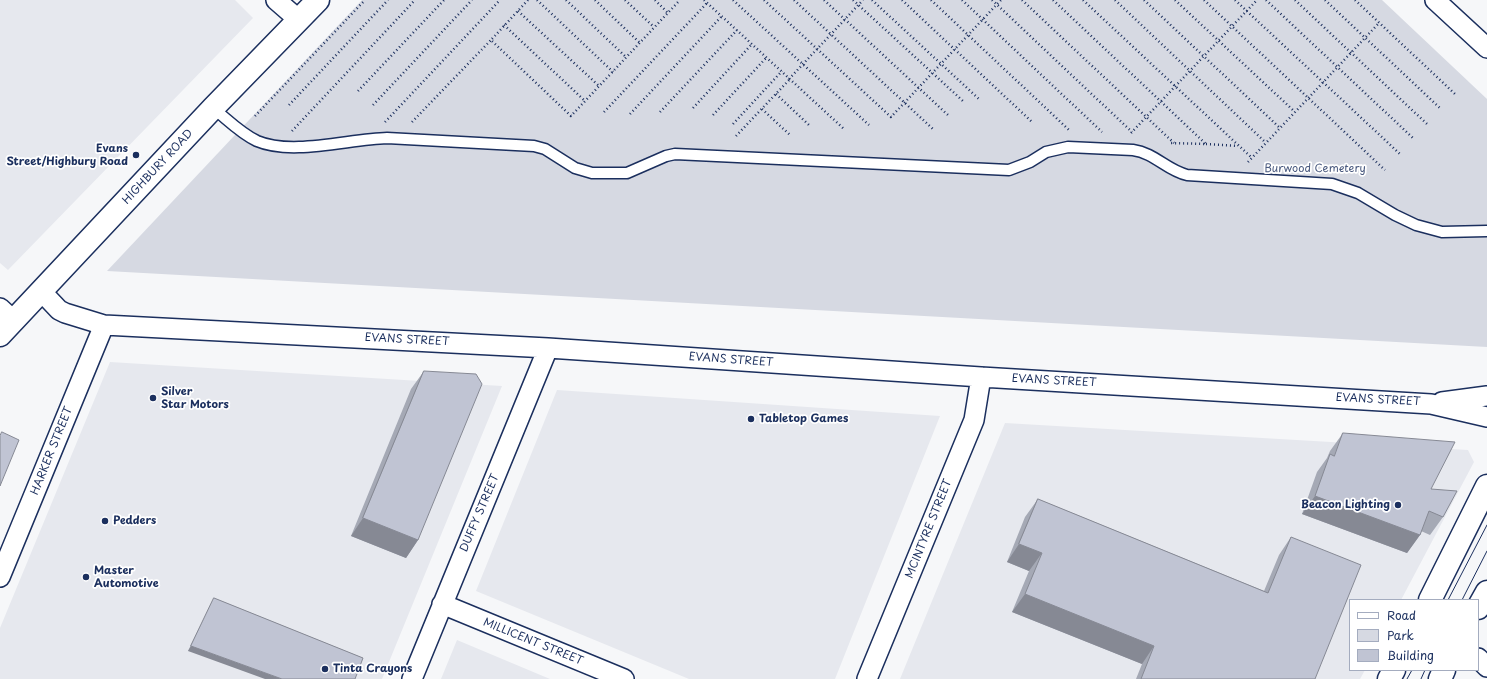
<!DOCTYPE html>
<html>
<head>
<meta charset="utf-8">
<style>
  body { margin:0 }
  #map { position:relative; width:1487px; height:679px; overflow:hidden; background:#f6f7f9; font-family:"Playpen Sans",sans-serif }
  canvas { display:block }
  .legend { position:absolute; left:1349px; top:599px; width:130px; height:72px; box-sizing:border-box; background:#fff; border:1px solid #a4acbf; margin:0; padding:5px 7px; list-style:none; font-size:12px; color:#1b2f5e }
  .legend li { display:flex; align-items:center; gap:8px; height:20px }
  .legend b { width:20px; border:1px solid #a4acbf }
</style>
</head>
<body>
<div id="map">
<canvas width="1487" height="679"></canvas>
<ul class="legend">
<li><b style="height:5px;background:#fff"></b>Road</li>
<li><b style="height:11px;background:#d6d9e2"></b>Park</li>
<li><b style="height:11px;background:#c0c4d3"></b>Building</li>
</ul>
</div>
<script>
const g = document.querySelector('canvas').getContext('2d');
g.lineJoin = 'round';
function paint(path, color) {
  g.fillStyle = color;
  g.fill(path, 'evenodd');
}
function stroke(path, color, width, dash) {
  g.strokeStyle = color;
  g.lineWidth = width;
  g.lineCap = dash ? 'butt' : 'round';
  g.setLineDash(dash || []);
  g.stroke(path);
}
function write(font, color, halo, rows, align = 'center') {
  g.font = font + ' "Playpen Sans",sans-serif';
  g.lineWidth = 3.5;
  g.setLineDash([]);
  g.textBaseline = 'middle';
  g.strokeStyle = halo;
  g.fillStyle = color;
  for (const [text, x, y, turn = 0] of rows) {
    g.save();
    g.translate(x, y);
    g.rotate((+turn || 0) * Math.PI / 180);
    g.textAlign = isNaN(turn) ? turn : align;
    if (halo) g.strokeText(text, 0, 0);
    g.fillText(text, 0, 0);
    g.restore();
  }
}
const built = new Path2D(`
  M 0,0 L 235,0 L 253,18 L 8,270 L 0,263 Z
  M 110,362 L 502,386 L 382,679 L 0,679 L 0,628 Z
  M 557,390 L 940,416 L 835,679 L 689,679 L 476,591 Z
  M 1005,423 L 1468,450 L 1474,462 L 1401,600 L 1350,600 L 1350,670 L 1365,670 L 1360,679 L 900,679 Z
  M 457,640 L 550,679 L 441,679 Z`);
const green = new Path2D(`
  M 362,0 L 1382,0 L 1487,99 L 1487,347 L 107,271 Z`);
const path = new Path2D(`
  M 528,0 L 491,40 L 571,116 L 680,0
  M 537,0 L 613,72
  M 566,0 L 626,57
  M 595,0 L 640,43
  M 625,0 L 654,27
  M 655,0 L 668,13
  M 704,0 L 844,129
  M 733,0 L 869,125
  M 764,0 L 891,117 L 1001,0
  M 794,0 L 934,130
  M 824,0 L 949,116
  M 853,0 L 964,102
  M 872,0 L 979,99
  M 902,0 L 1032,122
  M 931,0 L 1069,130
  M 962,0 L 1102,132
  M 992,0 L 1132,132
  M 1022,0 L 1174,143
  M 1053,0 L 1206,144 L 1170,143
  M 1083,0 L 1252,158
  M 1115,0 L 1266,143
  M 1144,0 L 1280,128
  M 1175,0 L 1295,112
  M 1204,0 L 1385,170
  M 1235,0 L 1400,154
  M 1266,0 L 1414,139
  M 1295,0 L 1427,124
  M 1325,0 L 1441,109
  M 1355,0 L 1455,94
  M 518,11 L 599,86
  M 504,25 L 585,101
  M 789,79 L 863,0
  M 358,91 L 444,0
  M 776,94 L 809,125
  M 289,105 L 388,0
  M 373,105 L 472,0
  M 693,108 L 752,44
  M 762,109 L 790,135
  M 604,112 L 707,3
  M 660,112 L 737,30
  M 630,114 L 722,16
  M 713,115 L 766,58
  M 255,116 L 365,0
  M 385,122 L 500,0
  M 412,122 L 491,40
  M 733,124 L 782,71
  M 292,131 L 415,0
  M 1131,133 L 1257,0
  M 736,136 L 790,79
  M 1206,144 L 1238,146
  M 1248,162 L 1379,23`);
const lane = new Path2D(`
  M 213,108 C 227,119 240,133 257,141 C 292,156 349,139 387,138 L 534,146 L 545,149 L 575,168 L 592,173 L 627,173 L 666,156 L 675,154 L 1009,170 L 1030,162 L 1046,152 L 1068,147 L 1133,150 C 1155,153 1166,170 1187,175 L 1332,184 L 1358,193 L 1395,215 L 1416,225 L 1442,232 L 1487,231`);
const street = new Path2D(`
  M 276,0 L 299,20
  M 1435,0 L 1487,48
  M 41,291 L 59,310 L 65,313 L 104,325 L 548,348 L 981,377 L 1431,404 L 1487,417
  M 0,308 L 13,320
  M 1442,402 L 1487,396
  M 0,577 L 104,325
  M 442,604 L 624,679
  M 1478,658 L 1487,667
  M 412,679 L 548,348
  M 867,679 L 974,420 L 981,377`);
const primary = new Path2D(`
  M 0,335 L 213,108 L 318,0`);
const highway = new Path2D(`
  M 1430,600 L 1487,486
  M 1478,608 L 1487,592
  M 1389,679 L 1394,670
  M 1440,679 L 1444,670`);
const tram = new Path2D(`
  M 1448,600 L 1487,525
  M 1462,600 L 1487,551
  M 1407,679 L 1412,670
  M 1421,679 L 1425,670`);
const wall = new Path2D(`
  M 424,371 L 418,540 L 406,558 L 351,536 L 411,389 Z
  M 1343,433 L 1431,489 L 1443,517 L 1430,535 L 1421,531 L 1420,535 L 1407,553 L 1302,514 L 1317,472 L 1327,458 L 1330,451 Z
  M 1038,499 L 1264,591 L 1279,555 L 1291,537 L 1315,679 L 1136,679 L 1142,664 L 1012,612 L 1029,571 L 1007,562 L 1025,517 Z
  M 214,598 L 363,658 L 188,651 L 211,604 Z`);
const shadedWall = new Path2D(`
  M 1315,496 L 1420,535 L 1407,553 L 1302,514 Z
  M 363,518 L 418,540 L 406,558 L 351,536 Z
  M 1019,544 L 1042,553 L 1029,571 L 1007,562 Z
  M 1025,594 L 1154,646 L 1142,664 L 1012,612 Z
  M 191,646 L 282,679 L 265,679 L 188,651 Z`);
const building = new Path2D(`
  M 424,371 L 476,374 L 482,384 L 418,540 L 363,518 Z
  M 2,432 L 19,440 L 0,486 L 0,436 Z
  M 1343,433 L 1455,442 L 1431,489 L 1457,491 L 1443,517 L 1429,511 L 1420,535 L 1315,496 L 1330,454 L 1334,456 Z
  M 1038,499 L 1268,593 L 1291,537 L 1361,565 L 1315,679 L 1141,679 L 1154,646 L 1025,594 L 1042,553 L 1019,544 Z
  M 214,598 L 363,658 L 355,679 L 282,679 L 191,646 Z`);
const markers = [
  [136,155,4,"#1b2f5e"],
  [153,398,4,"#1b2f5e"],
  [751,419,4,"#1b2f5e"],
  [1398,505,4,"#1b2f5e"],
  [105,521,4,"#1b2f5e"],
  [86,577,4,"#1b2f5e"],
  [325,669,4,"#1b2f5e"]
];
const poiNames = [
  ["Evans",128,149,"right"],
  ["Street/Highbury Road",128,162,"right"],
  ["Silver",161,392],
  ["Star Motors",161,405],
  ["Tabletop Games",759,419],
  ["Beacon Lighting",1390,505,"right"],
  ["Pedders",113,521],
  ["Master",94,571],
  ["Automotive",94,584],
  ["Tinta Crayons",333,669]
];
const streetNames = [
  ["HIGHBURY ROAD",158,167,-47],
  ["EVANS STREET",407,340,3],
  ["EVANS STREET",731,360,4],
  ["EVANS STREET",1054,381,3],
  ["EVANS STREET",1378,400,3],
  ["HARKER STREET",52,451,-68],
  ["DUFFY STREET",480,513,-67],
  ["MCINTYRE STREET",929,529,-68],
  ["MILLICENT STREET",533,642,22]
];
const parkNames = [
  ["Burwood Cemetery",1315,169]
];
paint(built, '#e6e8ee');
paint(green, '#d6d9e2');
stroke(lane, '#1b2f5e', 13);
stroke(street, '#1b2f5e', 22);
stroke(primary, '#1b2f5e', 25);
stroke(highway, '#1b2f5e', 25);
stroke(path, '#1b2f5e', 2.5, [1, 3]);
stroke(lane, '#fff', 10);
stroke(street, '#fff', 19);
stroke(primary, '#fff', 22);
stroke(highway, '#fff', 22);
stroke(tram, '#1b2f5e', 1);
paint(wall, '#a5a9b5');
paint(shadedWall, '#868994');
paint(building, '#c0c4d3');
stroke(building, '#868994', 1);
for (const [x, y, r, color] of markers) {
  const dot = new Path2D();
  dot.arc(x, y, r, 0, 2 * Math.PI);
  g.fillStyle = color;
  g.fill(dot);
  stroke(dot, '#fff', 1.5);
}
write('bold 11px', '#1b2f5e', '#fff', poiNames, 'left');
write('11px', '#1b2f5e', '#fff', streetNames);
write('11px', '#4a5a7f', '#fff', parkNames);
</script>
</body>
</html>
